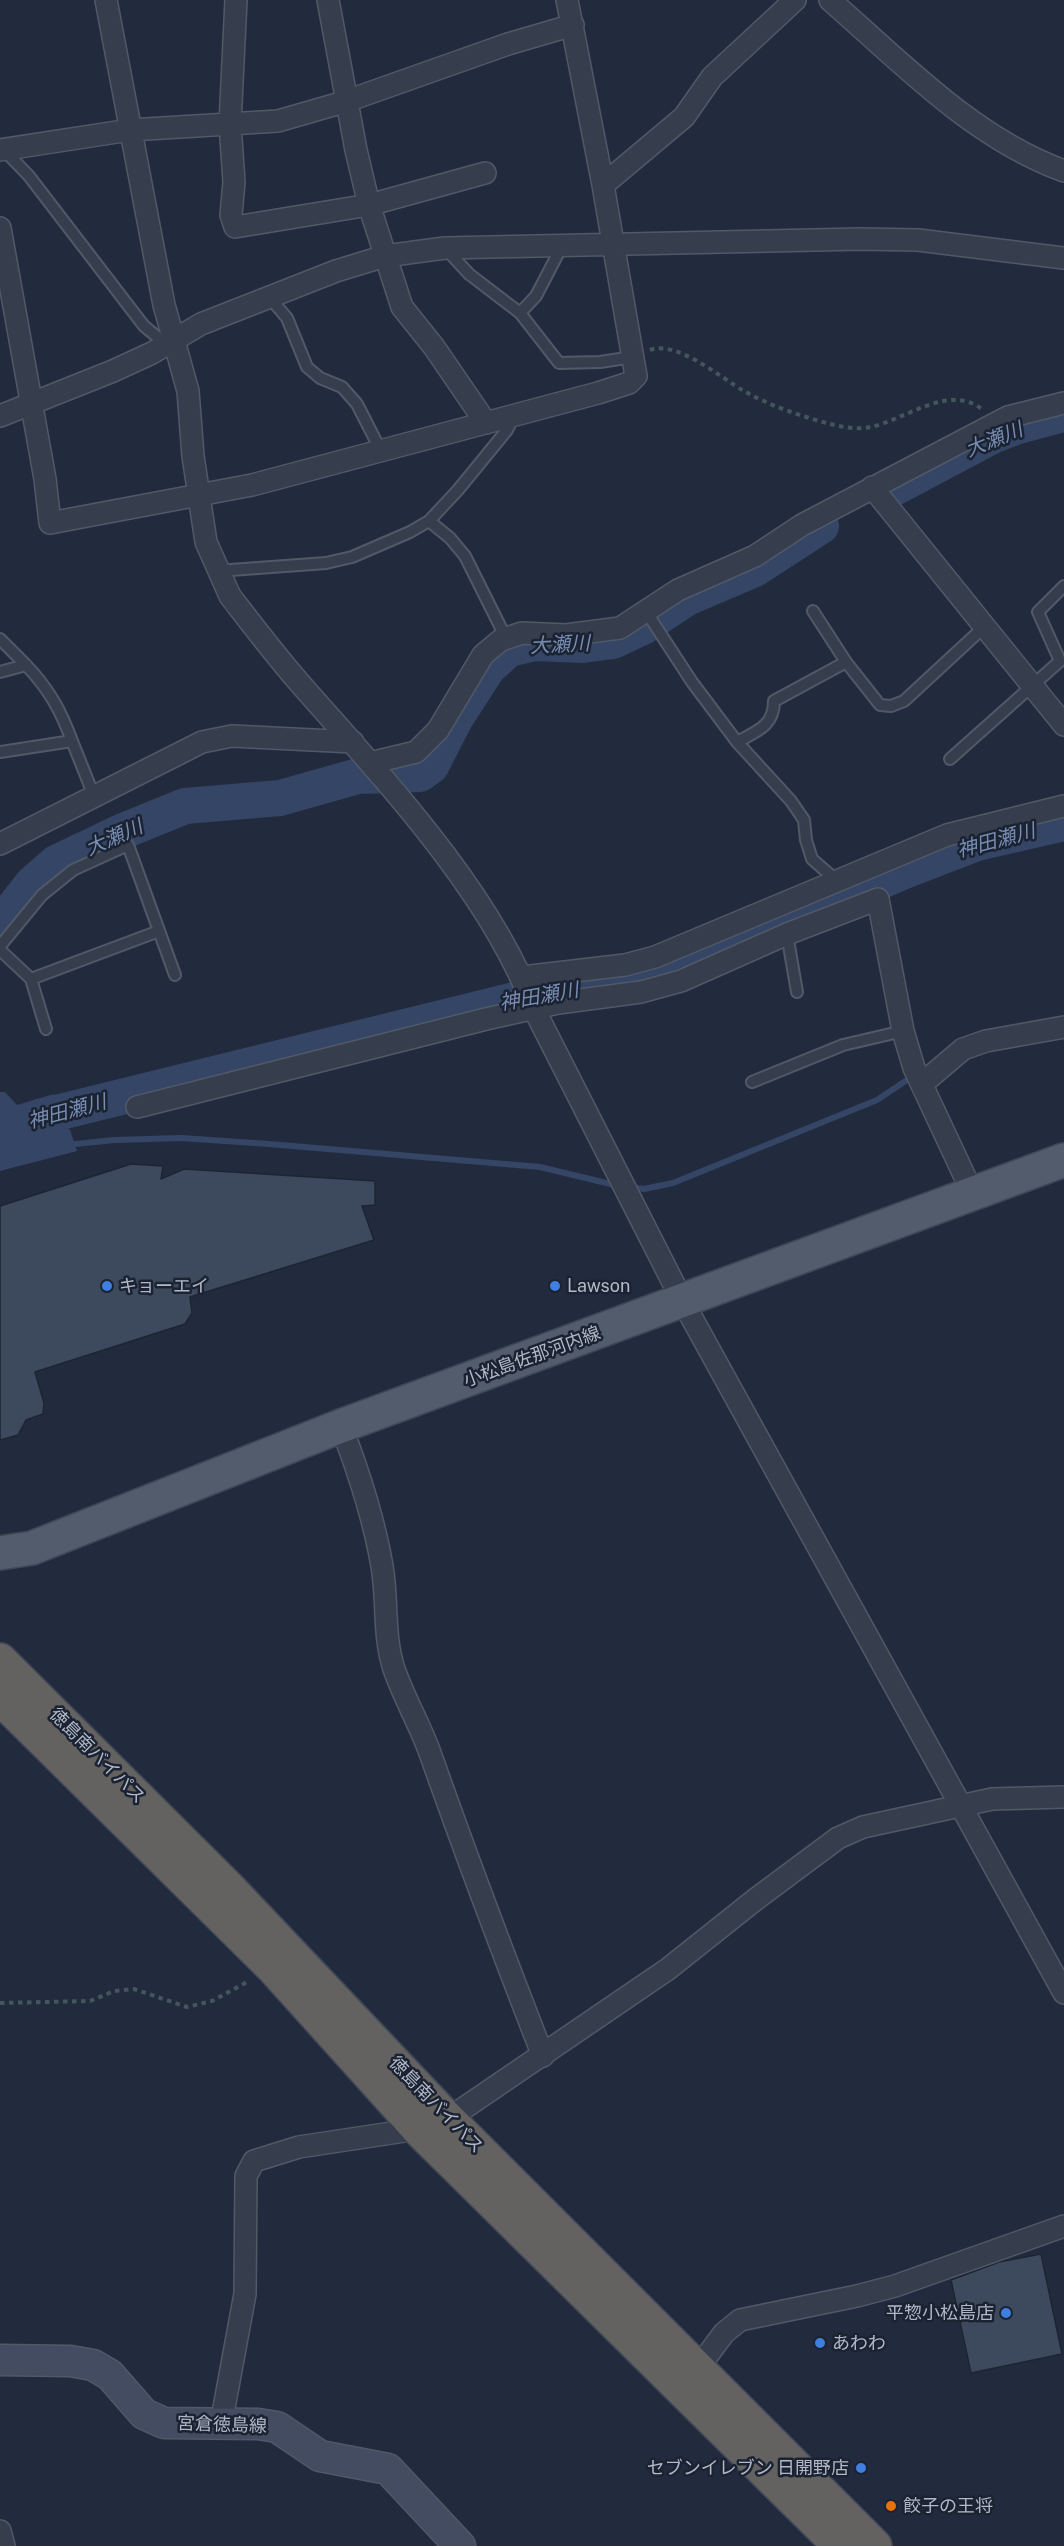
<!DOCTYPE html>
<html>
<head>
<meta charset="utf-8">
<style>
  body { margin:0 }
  canvas { display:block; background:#222b3d }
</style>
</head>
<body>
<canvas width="1064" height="2546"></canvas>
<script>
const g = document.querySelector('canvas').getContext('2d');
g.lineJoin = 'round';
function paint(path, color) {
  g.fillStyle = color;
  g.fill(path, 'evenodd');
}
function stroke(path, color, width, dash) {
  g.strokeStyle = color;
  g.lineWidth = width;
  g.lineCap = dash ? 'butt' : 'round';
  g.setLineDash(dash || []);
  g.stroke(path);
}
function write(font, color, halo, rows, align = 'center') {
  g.font = font + ' "Public Sans","Noto Sans JP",sans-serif';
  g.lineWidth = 5;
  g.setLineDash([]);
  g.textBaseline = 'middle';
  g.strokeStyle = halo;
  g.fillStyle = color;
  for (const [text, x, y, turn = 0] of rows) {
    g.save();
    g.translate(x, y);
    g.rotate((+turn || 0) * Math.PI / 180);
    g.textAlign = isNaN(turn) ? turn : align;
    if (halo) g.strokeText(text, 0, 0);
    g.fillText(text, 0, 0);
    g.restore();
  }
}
const water = new Path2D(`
  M 0,1092 L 5,1092 L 17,1105 L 54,1094 L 59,1108 L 60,1123 L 70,1130 L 77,1151 L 0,1171 Z`);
const stream = new Path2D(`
  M 66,1145 L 114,1140 L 181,1138 L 269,1144 L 540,1167 L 619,1186
  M 629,1187 L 644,1189 L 673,1183 L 877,1100 L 913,1076`);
const river = new Path2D(`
  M 894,488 L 992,436 L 1018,426 L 1064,414
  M 0,925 L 32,884 L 56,863 L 121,832 L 185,806 L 280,798 L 358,776 L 420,774 L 431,766 L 455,719 L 488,668 L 509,649 L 535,643 L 583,645 L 613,641 L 643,627 L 687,598 L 755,569 L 821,526
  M 0,1132 L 40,1117 L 543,993 L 628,983 L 703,959 L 902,872 L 977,843 L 1064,823`);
const building = new Path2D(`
  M 131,1164 L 163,1166 L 161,1179 L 184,1169 L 375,1181 L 375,1205 L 362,1206 L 374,1240 L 190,1297 L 192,1313 L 185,1324 L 35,1372 L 44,1403 L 43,1414 L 26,1420 L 18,1435 L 0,1440 L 0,1206 Z
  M 1041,2254 L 1062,2354 L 971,2373 L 951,2280 L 999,2262 Z`);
const path = new Path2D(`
  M 650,350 C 677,340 721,378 744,391 C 770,406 801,416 830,424 C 842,427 857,430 870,427 C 904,421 949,382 983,410
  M 0,2003 L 90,2001 L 114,1991 L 134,1989 L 187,2007 L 212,2001 L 249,1981`);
const service = new Path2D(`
  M 4,150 L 29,176 L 144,326 L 167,345
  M 445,248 L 469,274 L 520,313 L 559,363 L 600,362 L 633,357
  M 270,298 L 287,318 L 307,367 L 320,378 L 342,387 L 357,404 L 381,451
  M 520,313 L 536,296 L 562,246
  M 429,521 L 450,538 L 465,556 L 506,638
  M 217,571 L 326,563 L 352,557 L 410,532 L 429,521 L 458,490 L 507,430 L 514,416
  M 813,611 L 846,662 L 880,705 L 891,706 L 904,701 L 984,627
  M 647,613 L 692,682 L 737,742 L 791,801 L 804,820 L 806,840 L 812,859 L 836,880
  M 0,639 L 26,665
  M 0,672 L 26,665 C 49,689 61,711 72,741
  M 737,742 C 757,731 774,726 774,701 L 846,662
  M 0,752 L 72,741 L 94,796
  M 950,759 L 1060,661 L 1038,612 L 1064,586
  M 787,934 L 797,992
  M 0,946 L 42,895 L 73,870 L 128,845 L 175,975
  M 0,950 L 31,979
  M 46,1029 L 31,979 L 159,931
  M 752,1082 L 843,1045 L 903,1031`);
const minor = new Path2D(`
  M 106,0 L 164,305 L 188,391 L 193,456 L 206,542 L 230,596 C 254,627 278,659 304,688 C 385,780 492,894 534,1009 L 683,1302 L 1064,1993
  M 236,0 L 230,124 L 234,182 L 231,215 L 235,227 L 369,205 L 485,173
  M 328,0 L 356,150 L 369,205 L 402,307 L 434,347 L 486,423
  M 567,0 L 603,185
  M 830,0 C 902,63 973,138 1064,171
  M 0,150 L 130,130 L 278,121 L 344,102 L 508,44 L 573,25
  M 0,228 L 45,479 L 50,523 L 252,485 L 598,393 L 629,383 L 636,376 L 603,185 L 684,117 L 712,77 L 795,0
  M 0,416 L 113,371 L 152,353 L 201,324 L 336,271 L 385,256 L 445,248 L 860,239 L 918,240 L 1064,258
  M 872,487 L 1064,725
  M 370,763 L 416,752 L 438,730 L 483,655 L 501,640 L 522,633 L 566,635 L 620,628 L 678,590 L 755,556 L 802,525 L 1008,417 L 1064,403
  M 0,844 L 202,742 L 232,736 L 353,742
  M 522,977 L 625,965 L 655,957 L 947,835 L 1064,806
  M 923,1083 L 963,1049 L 986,1041 L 1064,1027
  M 137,1107 L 486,1019 L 558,1003 L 641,992 L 681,981 L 787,934 L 878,899 L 903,1031 L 914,1068 L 973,1194
  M 341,1426 C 358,1470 374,1519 382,1566 C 388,1600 383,1636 394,1669 C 404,1698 420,1725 430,1753 C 466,1855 504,1956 543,2056
  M 698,2368 L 724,2333 L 740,2320 L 857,2296 L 895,2286 L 1064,2226
  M 221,2424 L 245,2294 L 246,2176 L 254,2161 L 299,2147 L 418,2129 L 448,2119 L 668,1969 L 756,1899 L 838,1838 L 863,1827 L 992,1799 L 1064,1797
  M 0,2531 L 4,2546`);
const secondary = new Path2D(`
  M 0,2360 L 70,2361 L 93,2365 L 110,2375 L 144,2414 L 164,2423 L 258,2424 L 277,2427 L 320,2456 L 388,2469 L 460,2546`);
const primary = new Path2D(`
  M 0,1553 L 32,1548 L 341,1426 L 1064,1160`);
const trunk = new Path2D(`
  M 0,1660 L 230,1889 L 448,2119 L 875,2546
  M 0,1698 L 273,1968 L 418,2129 L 840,2546`);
const markers = [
  [107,1286,6,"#3f7fe0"],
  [555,1286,6,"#3f7fe0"],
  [1006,2313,6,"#3f7fe0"],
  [820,2343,6,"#3f7fe0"],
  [861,2468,6,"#3f7fe0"],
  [891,2506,6,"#e8710a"]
];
const poiNames = [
  ["キョーエイ",119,1286],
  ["Lawson",567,1286],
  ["平惣小松島店",994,2313,"right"],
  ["あわわ",832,2343],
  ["セブンイレブン 日開野店",849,2468,"right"],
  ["餃子の王将",903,2506]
];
const streetNames = [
  ["小松島佐那河内線",532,1357,-20],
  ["徳島南バイパス",97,1756,45],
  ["徳島南バイパス",436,2105,46],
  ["宮倉徳島線",222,2425,2]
];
const waterNames = [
  ["大瀬川",994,440,-22],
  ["大瀬川",560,645,-3],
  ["大瀬川",114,838,-24],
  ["神田瀬川",996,841,-15],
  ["神田瀬川",539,997,-10],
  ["神田瀬川",67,1112,-15]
];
paint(water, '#354565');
stroke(stream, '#354565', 6);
stroke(river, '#354565', 36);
paint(building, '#3d495c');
stroke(building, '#1d2534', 1.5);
stroke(service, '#515868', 14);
stroke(minor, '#515868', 24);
stroke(secondary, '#515868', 33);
stroke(primary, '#3f4756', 36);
stroke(trunk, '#414858', 36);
stroke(path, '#42565b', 4, [4.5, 4.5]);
stroke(service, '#363e4d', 10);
stroke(minor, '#363e4d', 21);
stroke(secondary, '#434c60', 30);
stroke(primary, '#535c6d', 33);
stroke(trunk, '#636260', 33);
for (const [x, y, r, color] of markers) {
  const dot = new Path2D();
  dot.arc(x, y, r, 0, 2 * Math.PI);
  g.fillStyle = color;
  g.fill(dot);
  stroke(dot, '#1b2332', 2);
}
write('18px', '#b1b8c8', '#1b2332', poiNames, 'left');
write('18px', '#b1b8c8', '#1b2332', streetNames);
write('italic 20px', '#778cb2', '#1b2332', waterNames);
</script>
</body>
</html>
